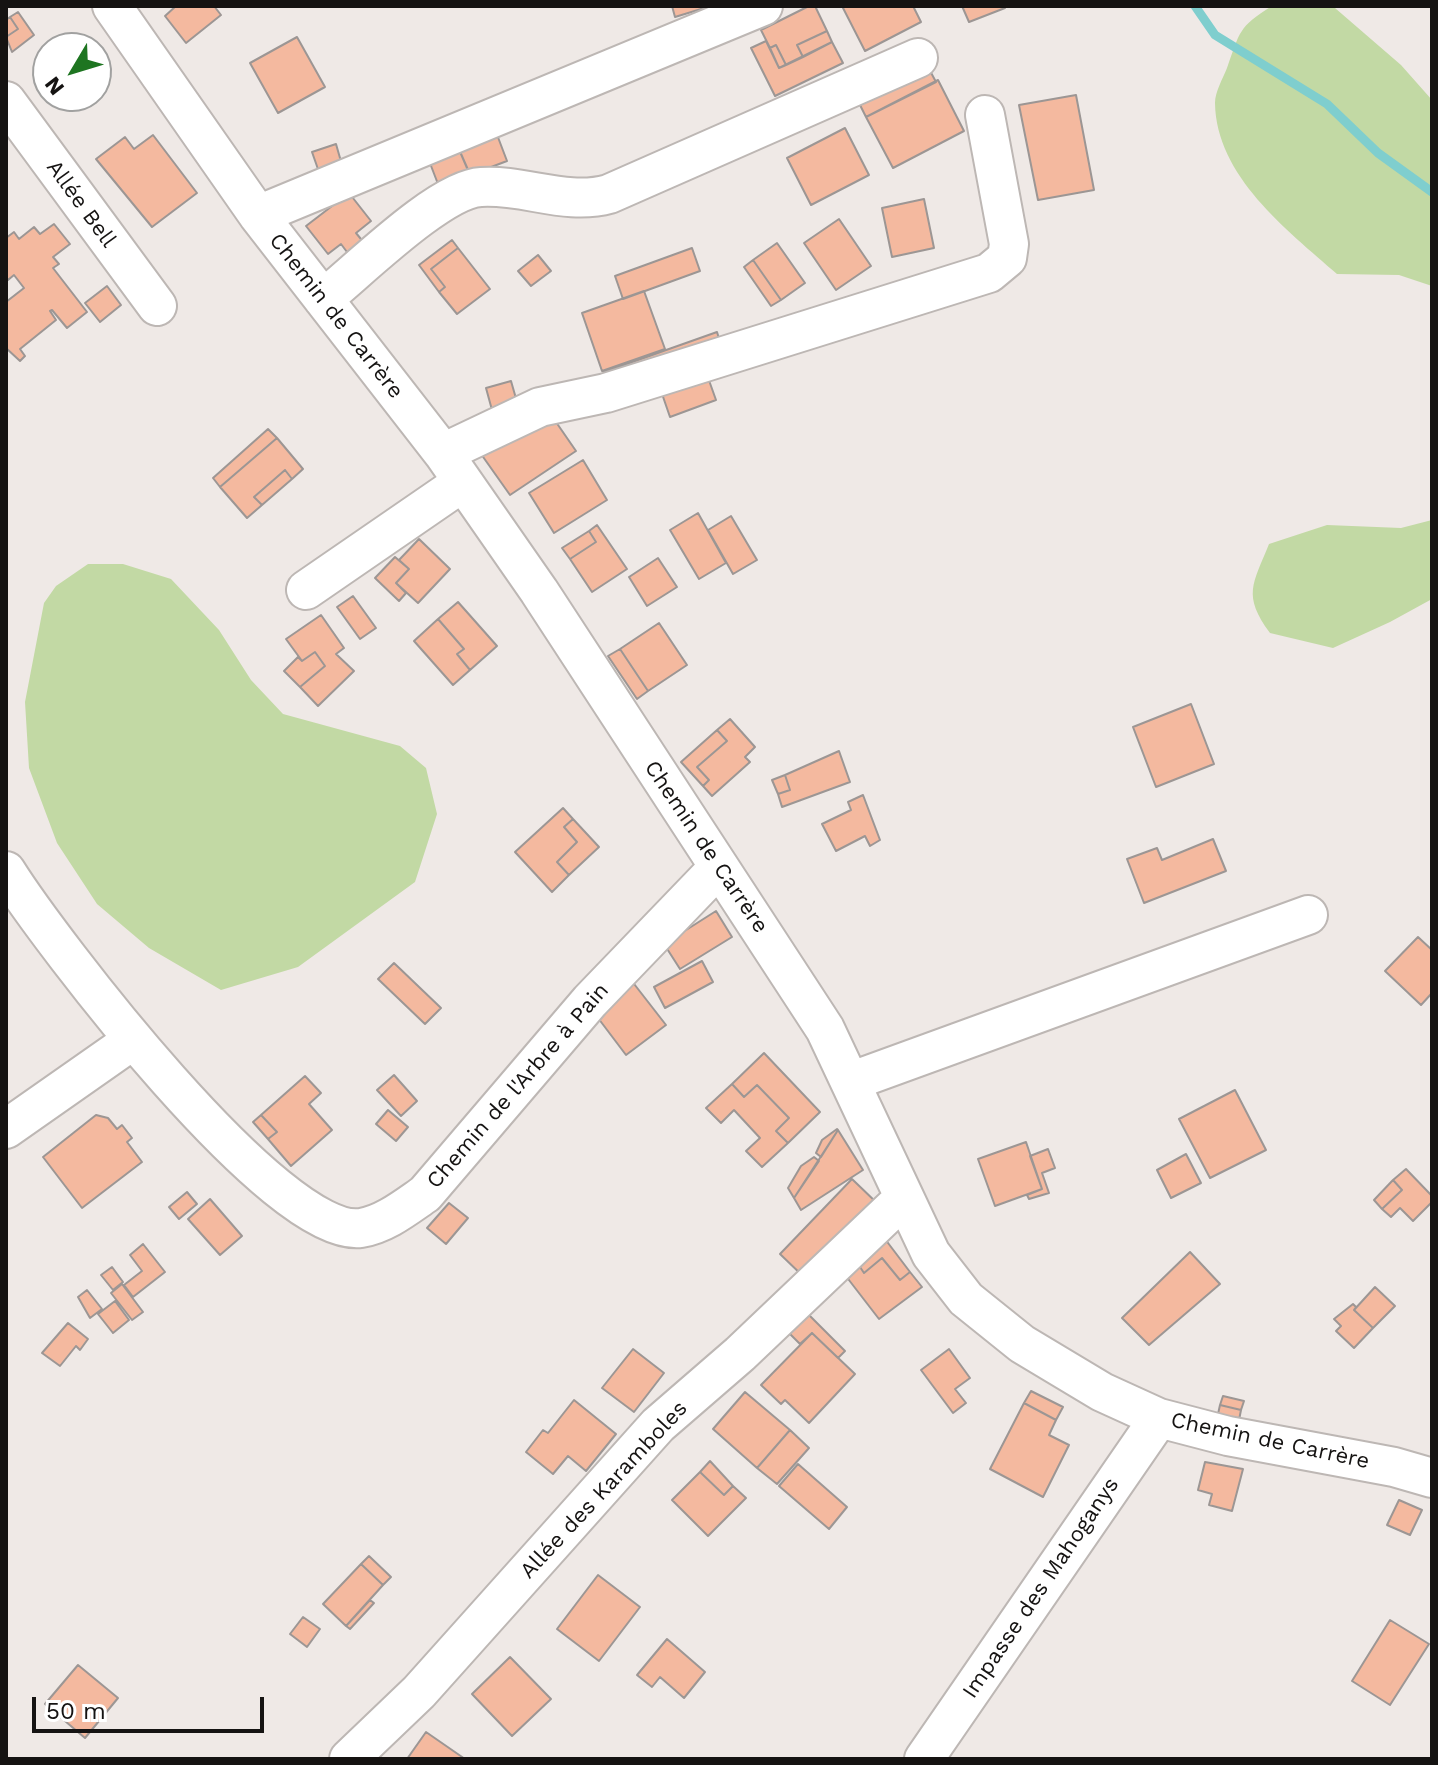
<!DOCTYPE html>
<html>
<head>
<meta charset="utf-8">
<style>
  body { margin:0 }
  #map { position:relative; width:1438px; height:1765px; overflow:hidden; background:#efe9e6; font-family:"Work Sans",sans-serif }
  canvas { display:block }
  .frame { position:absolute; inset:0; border:8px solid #151312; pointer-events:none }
  .north { position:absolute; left:32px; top:32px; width:80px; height:80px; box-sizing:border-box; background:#fff; border:2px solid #a1a1a0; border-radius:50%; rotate:232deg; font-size:22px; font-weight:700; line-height:32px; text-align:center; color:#151312 }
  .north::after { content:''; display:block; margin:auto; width:28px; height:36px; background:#1e7521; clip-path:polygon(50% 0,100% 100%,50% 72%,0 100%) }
  .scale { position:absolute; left:32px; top:1697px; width:232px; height:36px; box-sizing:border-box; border:4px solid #151312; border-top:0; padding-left:10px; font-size:24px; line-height:28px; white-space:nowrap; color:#151312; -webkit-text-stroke:6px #fff; paint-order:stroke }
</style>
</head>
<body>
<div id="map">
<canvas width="1438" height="1765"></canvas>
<div class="frame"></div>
<div class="north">N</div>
<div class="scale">50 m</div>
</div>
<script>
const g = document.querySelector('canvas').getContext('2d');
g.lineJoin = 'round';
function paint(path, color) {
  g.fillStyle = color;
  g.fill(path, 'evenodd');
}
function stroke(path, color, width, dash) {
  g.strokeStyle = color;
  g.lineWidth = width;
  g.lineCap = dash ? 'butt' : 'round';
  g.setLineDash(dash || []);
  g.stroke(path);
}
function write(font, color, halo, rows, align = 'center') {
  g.font = font + ' "Work Sans",sans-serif';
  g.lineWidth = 7;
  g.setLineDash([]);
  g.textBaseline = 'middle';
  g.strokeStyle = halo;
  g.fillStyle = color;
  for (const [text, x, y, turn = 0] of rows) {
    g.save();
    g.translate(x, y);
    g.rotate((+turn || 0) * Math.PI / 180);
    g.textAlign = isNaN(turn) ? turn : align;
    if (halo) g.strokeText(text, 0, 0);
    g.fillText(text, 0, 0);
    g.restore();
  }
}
const green = new Path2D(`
  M 1272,6 L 1335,8 L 1401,65 L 1432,100 L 1432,286 L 1399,275 L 1337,274 C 1287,230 1216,176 1215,103 C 1215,92 1223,78 1227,68 C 1240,32 1238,27 1272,6 Z
  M 1432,520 L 1432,599 L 1390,622 L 1333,648 L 1270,633 C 1242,595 1253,584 1269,544 L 1327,525 L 1401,528 Z
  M 88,564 L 123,564 L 171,579 L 219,630 L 251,680 L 283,714 L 400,746 L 426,768 L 437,814 L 415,882 L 298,967 L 221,990 L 149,948 L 97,904 L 57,843 L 29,768 L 25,702 L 44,603 L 56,586 Z`);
const stream = new Path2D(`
  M 1195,6 L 1215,35 L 1327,104 L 1378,153 L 1432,192`);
const building = new Path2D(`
  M 176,6 L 214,6 L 221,15 L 186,43 L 165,16 Z
  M 672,6 L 711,6 L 675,17 Z
  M 809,6 L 815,6 L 827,31 L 797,45 L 803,57 L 786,65 L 776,45 L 770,48 L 761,30 Z
  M 842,6 L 913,6 L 921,22 L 865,51 Z
  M 962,6 L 1004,6 L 1005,8 L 969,22 Z
  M 18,12 L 34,35 L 12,52 L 6,37 L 18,29 L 10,17 Z
  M 10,17 L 18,29 L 6,37 L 6,20 Z
  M 827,31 L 832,42 L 803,57 L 797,45 Z
  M 297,37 L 325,87 L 278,113 L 250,63 Z
  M 766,41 L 779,68 L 832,42 L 843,63 L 775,96 L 751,48 Z
  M 776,45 L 786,65 L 779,68 L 770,48 Z
  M 928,67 L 936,82 L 866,117 L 859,103 Z
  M 938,80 L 964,131 L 893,168 L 866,117 Z
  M 1076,95 L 1094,190 L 1038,200 L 1019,105 Z
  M 845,128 L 869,175 L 811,205 L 787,158 Z
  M 496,132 L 507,161 L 470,175 L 458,147 Z
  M 153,135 L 197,193 L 152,227 L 96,159 L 125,137 L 134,149 Z
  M 336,144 L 342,165 L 319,172 L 312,152 Z
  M 458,147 L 469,172 L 438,184 L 428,158 Z
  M 349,193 L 371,221 L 356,233 L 365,244 L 350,256 L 341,244 L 328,254 L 306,226 Z
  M 924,199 L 934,248 L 892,257 L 882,208 Z
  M 839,219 L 871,266 L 836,290 L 804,243 Z
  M 54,224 L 70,244 L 53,257 L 59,264 L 53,268 L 87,312 L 67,328 L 52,310 L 50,311 L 56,320 L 20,349 L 25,356 L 20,361 L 6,348 L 6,302 L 24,288 L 14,275 L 8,280 L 6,277 L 6,238 L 14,232 L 19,239 L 34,227 L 40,234 Z
  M 452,240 L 458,248 L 431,269 L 445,287 L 439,292 L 419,265 Z
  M 777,243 L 805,283 L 781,300 L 753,260 Z
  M 458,248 L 490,289 L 457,314 L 439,292 L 445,287 L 431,269 Z
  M 692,248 L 700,271 L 623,299 L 615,276 Z
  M 538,255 L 551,271 L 531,286 L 518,271 Z
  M 753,260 L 781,300 L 771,306 L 744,267 Z
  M 107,286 L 121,305 L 100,322 L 85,303 Z
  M 644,291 L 665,349 L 602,371 L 582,313 Z
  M 717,332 L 721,345 L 609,386 L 604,372 Z
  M 706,372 L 716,400 L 670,417 L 660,388 Z
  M 511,381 L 517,402 L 492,410 L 486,388 Z
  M 547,409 L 576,451 L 510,495 L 481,454 Z
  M 268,429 L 277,438 L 220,487 L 213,478 Z
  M 277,438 L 303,469 L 292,479 L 285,470 L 254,497 L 262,505 L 247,518 L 220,487 Z
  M 583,460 L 607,500 L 554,533 L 529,493 Z
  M 285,470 L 292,479 L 262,505 L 254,497 Z
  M 698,513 L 726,563 L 699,579 L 670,530 Z
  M 731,516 L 757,560 L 733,574 L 708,530 Z
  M 597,525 L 627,569 L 592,592 L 570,559 L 596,542 L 589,531 Z
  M 589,531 L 596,542 L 570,559 L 562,548 Z
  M 419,539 L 450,569 L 418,603 L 396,583 L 409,569 L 399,560 Z
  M 395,557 L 409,569 L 396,583 L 406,593 L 399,601 L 375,578 Z
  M 658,558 L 677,587 L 647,606 L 629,577 Z
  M 353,596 L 376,628 L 360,639 L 337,607 Z
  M 458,602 L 497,646 L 470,670 L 457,654 L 464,649 L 438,619 Z
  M 321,615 L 344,648 L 336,654 L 354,671 L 318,706 L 300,687 L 325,666 L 315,652 L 302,661 L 286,639 Z
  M 438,619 L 464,649 L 457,654 L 470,670 L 453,685 L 414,641 Z
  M 659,623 L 687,665 L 648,691 L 620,649 Z
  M 620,649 L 648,691 L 637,699 L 608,656 Z
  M 315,652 L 325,666 L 300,687 L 284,671 L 298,657 L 302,661 Z
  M 1191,704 L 1214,764 L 1156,787 L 1133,727 Z
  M 730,719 L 755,747 L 745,757 L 750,762 L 712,796 L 703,786 L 709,780 L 697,767 L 727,741 L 717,730 Z
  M 717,730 L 727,741 L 697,767 L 709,780 L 703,786 L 681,762 Z
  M 839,751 L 850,782 L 782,807 L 778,794 L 790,790 L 785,775 Z
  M 785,775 L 790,790 L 778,794 L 772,780 Z
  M 863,795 L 880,840 L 870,846 L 865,836 L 836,851 L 822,824 L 851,810 L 848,802 Z
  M 563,808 L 573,819 L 564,827 L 577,842 L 557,862 L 569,875 L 552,892 L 515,852 Z
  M 573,819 L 599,847 L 569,875 L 557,862 L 577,842 L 564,827 Z
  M 1213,839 L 1226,871 L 1144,903 L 1127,859 L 1157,848 L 1162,860 Z
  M 716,911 L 732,937 L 680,969 L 664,944 Z
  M 1418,937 L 1432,950 L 1432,993 L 1421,1005 L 1385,971 Z
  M 702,961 L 713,982 L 665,1008 L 654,987 Z
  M 394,963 L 441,1008 L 425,1024 L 378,979 Z
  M 631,980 L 666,1025 L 626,1055 L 592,1010 Z
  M 764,1053 L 820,1112 L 788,1143 L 776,1131 L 789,1118 L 757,1085 L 744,1097 L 732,1084 Z
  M 394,1075 L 417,1101 L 401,1116 L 377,1090 Z
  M 305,1076 L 321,1093 L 309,1104 L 332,1130 L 291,1166 L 268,1139 L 277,1132 L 261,1115 Z
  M 732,1084 L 744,1097 L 757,1085 L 789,1118 L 776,1131 L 788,1143 L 762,1167 L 746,1151 L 760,1138 L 734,1110 L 721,1123 L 706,1108 Z
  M 1235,1090 L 1266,1150 L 1210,1178 L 1179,1119 Z
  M 388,1110 L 408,1127 L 396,1141 L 376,1124 Z
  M 96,1115 L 108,1118 L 117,1129 L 122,1125 L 132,1138 L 127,1142 L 142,1162 L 82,1208 L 43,1157 Z
  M 261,1115 L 277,1132 L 268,1139 L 253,1122 Z
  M 837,1129 L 838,1130 L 821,1157 L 816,1153 L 822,1140 Z
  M 838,1130 L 863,1170 L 801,1210 L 794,1198 Z
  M 1026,1142 L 1042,1189 L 995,1206 L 978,1159 Z
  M 1048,1149 L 1055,1168 L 1042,1173 L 1049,1193 L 1029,1199 L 1027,1195 L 1042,1189 L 1030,1156 Z
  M 1186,1154 L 1201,1183 L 1171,1198 L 1157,1170 Z
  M 814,1157 L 819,1161 L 794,1198 L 788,1188 L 801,1166 Z
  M 1406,1169 L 1432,1196 L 1432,1202 L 1413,1221 L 1400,1208 L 1391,1217 L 1382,1209 L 1402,1190 L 1393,1180 Z
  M 852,1179 L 879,1205 L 807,1280 L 780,1254 Z
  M 1393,1180 L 1402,1190 L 1382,1209 L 1374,1200 Z
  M 187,1192 L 197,1204 L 179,1219 L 169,1207 Z
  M 210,1199 L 242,1236 L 220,1255 L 188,1219 Z
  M 449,1203 L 468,1218 L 446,1244 L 427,1228 Z
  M 885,1239 L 910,1272 L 900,1280 L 882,1258 L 864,1273 L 856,1261 Z
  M 143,1244 L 165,1272 L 133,1297 L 124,1285 L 142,1271 L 130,1255 Z
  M 1190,1252 L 1220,1284 L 1149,1345 L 1122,1318 Z
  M 882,1258 L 900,1280 L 910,1272 L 922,1287 L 879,1319 L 842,1271 L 856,1261 L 864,1273 Z
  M 112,1267 L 123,1282 L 113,1290 L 101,1275 Z
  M 122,1284 L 143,1312 L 132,1320 L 111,1293 Z
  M 1375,1287 L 1395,1306 L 1373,1328 L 1354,1310 Z
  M 87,1290 L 102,1309 L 90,1318 L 78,1297 Z
  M 115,1301 L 129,1320 L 113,1333 L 98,1314 Z
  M 1353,1304 L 1356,1307 L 1354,1310 L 1373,1328 L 1354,1348 L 1336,1331 L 1341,1326 L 1334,1319 Z
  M 808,1314 L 845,1351 L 838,1358 L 812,1333 L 800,1344 L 789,1333 Z
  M 68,1323 L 88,1339 L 80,1350 L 76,1346 L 60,1366 L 42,1353 Z
  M 812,1333 L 855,1374 L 809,1423 L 785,1400 L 781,1404 L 761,1385 Z
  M 633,1349 L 664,1373 L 634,1412 L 602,1388 Z
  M 949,1349 L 970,1378 L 955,1389 L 966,1403 L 953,1413 L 921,1370 Z
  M 1031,1391 L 1063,1407 L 1056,1420 L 1024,1403 Z
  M 745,1392 L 790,1430 L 757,1468 L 713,1429 Z
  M 1223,1396 L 1244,1401 L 1241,1410 L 1220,1405 Z
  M 574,1400 L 616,1434 L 586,1471 L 568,1456 L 553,1474 L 526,1452 L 543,1430 L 548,1433 Z
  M 1024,1403 L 1056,1420 L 1049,1435 L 1069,1445 L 1043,1497 L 990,1469 Z
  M 1220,1405 L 1241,1410 L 1239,1420 L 1218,1414 Z
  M 790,1430 L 809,1448 L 777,1484 L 757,1468 Z
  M 710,1461 L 733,1486 L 724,1495 L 700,1472 Z
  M 1205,1462 L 1243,1469 L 1232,1511 L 1209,1505 L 1212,1494 L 1198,1490 Z
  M 798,1464 L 847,1507 L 829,1529 L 779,1486 Z
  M 700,1472 L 724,1495 L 733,1486 L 746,1498 L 708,1536 L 672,1500 Z
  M 1399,1500 L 1422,1510 L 1410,1535 L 1387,1525 Z
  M 369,1556 L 391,1577 L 383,1585 L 361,1564 Z
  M 361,1564 L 383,1585 L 346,1626 L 323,1604 Z
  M 598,1575 L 640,1607 L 599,1661 L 557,1629 Z
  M 370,1600 L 374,1603 L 350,1629 L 346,1626 Z
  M 303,1617 L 320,1629 L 307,1647 L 290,1634 Z
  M 1390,1620 L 1429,1644 L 1390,1705 L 1352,1681 Z
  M 667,1639 L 705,1672 L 684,1698 L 660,1677 L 652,1687 L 637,1675 Z
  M 510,1657 L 551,1699 L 512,1736 L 472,1694 Z
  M 78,1665 L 118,1698 L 85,1738 L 45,1704 Z
  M 426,1732 L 465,1759 L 407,1759 Z`);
const minor = new Path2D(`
  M 112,6 L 258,215 L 443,453 L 539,591 L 825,1029 L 931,1254 L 966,1299 L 1022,1344 L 1102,1392 L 1159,1418 L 1228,1436 L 1394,1467 L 1432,1478
  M 6,101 L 157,306
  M 258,215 L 763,6
  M 323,299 C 358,271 440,189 481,187 C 524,184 566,206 609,194 L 918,58
  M 443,453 L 540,407 L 606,393 L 989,273 L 1007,258 L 1009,244 L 985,115
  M 306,590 L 463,482
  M 6,871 C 50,941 278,1240 361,1228 C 385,1224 406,1207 425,1194 L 590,1001 L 718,868
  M 852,1081 L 1308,915
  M 6,1129 L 133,1040
  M 349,1759 L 419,1692 L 658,1425 L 740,1354 L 904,1198
  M 924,1759 L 1159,1418`);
const streetNames = [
  ["Allée Bell",81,204,54],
  ["Chemin de Carrère",336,316,52],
  ["Chemin de Carrère",706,847,56],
  ["Chemin de l'Arbre à Pain",518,1086,-49],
  ["Chemin de Carrère",1270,1441,12],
  ["Allée des Karamboles",604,1490,-47],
  ["Impasse des Mahoganys",1041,1588,-56]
];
paint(green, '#c2d9a4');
stroke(stream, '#7fcece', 9);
paint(building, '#f4b99f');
stroke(building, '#9c9694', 2);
stroke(minor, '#bdb7b4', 42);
stroke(minor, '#fff', 38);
write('22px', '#151312', '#fff', streetNames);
</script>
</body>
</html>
